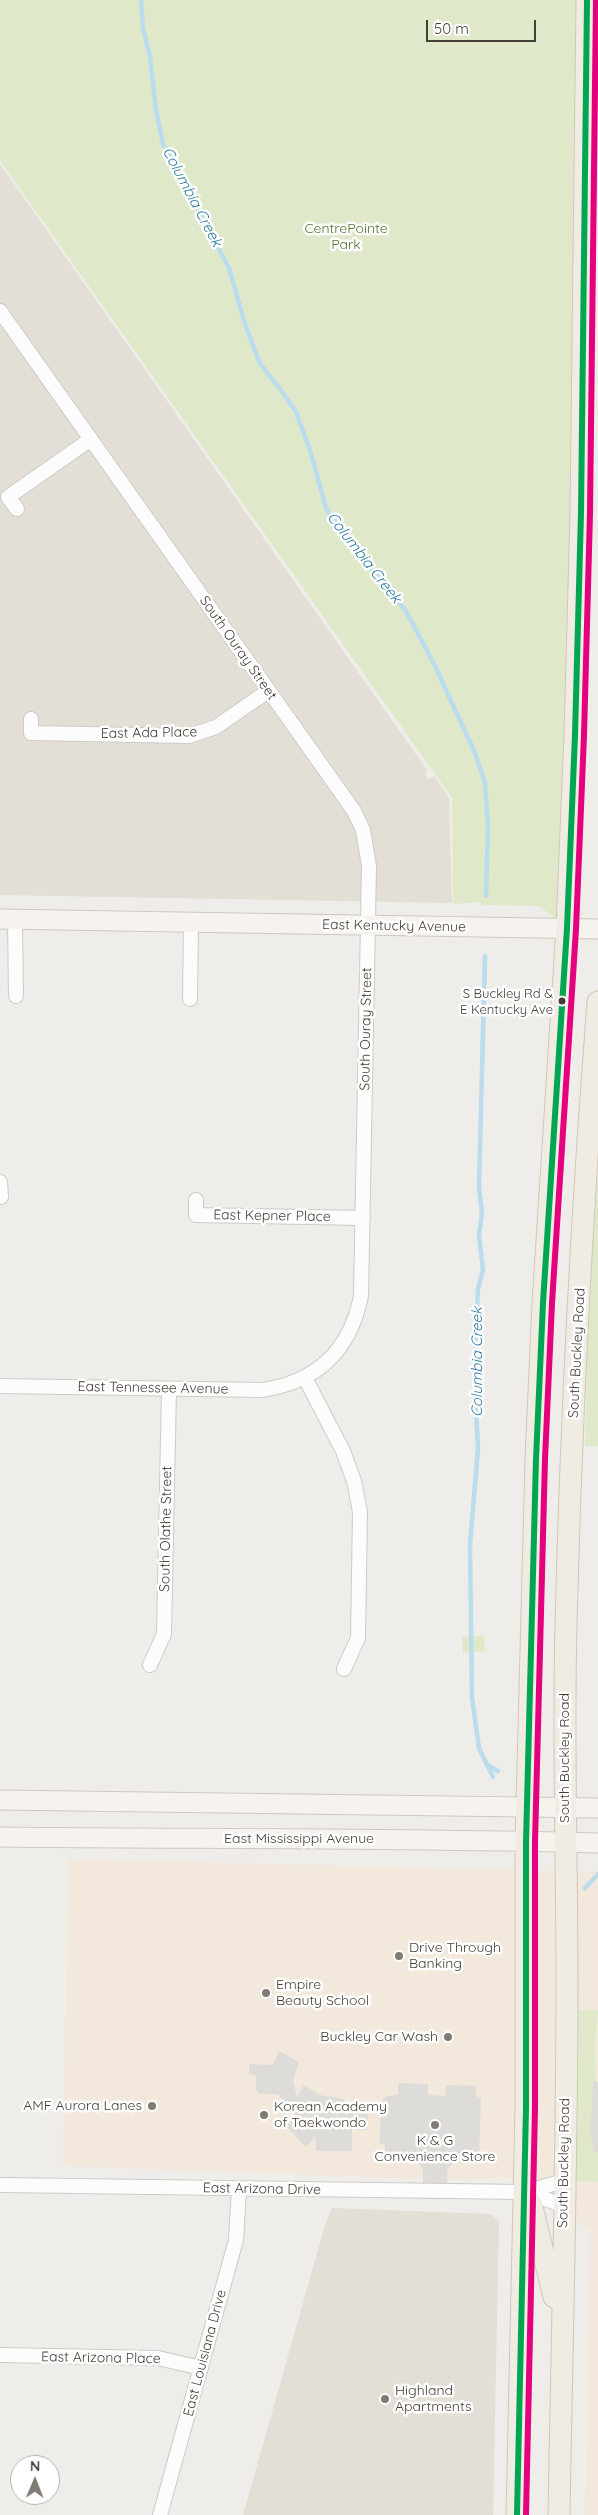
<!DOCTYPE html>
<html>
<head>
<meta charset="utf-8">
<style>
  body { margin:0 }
  #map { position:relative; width:598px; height:2515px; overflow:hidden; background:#efede9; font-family:Quicksand,sans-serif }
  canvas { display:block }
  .north { position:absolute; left:10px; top:2455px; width:50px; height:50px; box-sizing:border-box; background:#fff; border:1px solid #b5b2af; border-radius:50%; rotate:1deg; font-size:14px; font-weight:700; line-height:20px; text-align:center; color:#453e36 }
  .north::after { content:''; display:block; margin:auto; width:18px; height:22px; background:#807b75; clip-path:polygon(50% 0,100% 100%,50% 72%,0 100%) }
  .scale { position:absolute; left:426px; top:20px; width:110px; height:22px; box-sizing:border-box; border:2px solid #453e36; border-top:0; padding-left:6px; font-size:15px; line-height:18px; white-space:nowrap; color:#453e36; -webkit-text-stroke:4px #fff; paint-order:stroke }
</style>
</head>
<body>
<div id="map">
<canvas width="598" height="2515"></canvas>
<div class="north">N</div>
<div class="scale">50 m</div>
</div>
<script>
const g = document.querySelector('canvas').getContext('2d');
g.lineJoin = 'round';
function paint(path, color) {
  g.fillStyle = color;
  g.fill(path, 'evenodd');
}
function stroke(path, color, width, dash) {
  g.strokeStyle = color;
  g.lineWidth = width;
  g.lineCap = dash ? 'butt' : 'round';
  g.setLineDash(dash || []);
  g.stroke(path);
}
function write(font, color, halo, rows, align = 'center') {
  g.font = font + ' Quicksand,sans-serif';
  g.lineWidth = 5;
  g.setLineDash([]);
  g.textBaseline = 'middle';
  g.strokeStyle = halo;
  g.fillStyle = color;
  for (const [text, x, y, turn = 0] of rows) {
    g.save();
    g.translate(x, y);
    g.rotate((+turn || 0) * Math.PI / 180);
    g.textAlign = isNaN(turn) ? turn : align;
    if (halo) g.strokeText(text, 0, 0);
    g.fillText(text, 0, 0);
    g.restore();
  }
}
const residential = new Path2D(`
  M 0,164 L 427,770 L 425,775 L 428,779 L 434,776 L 449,798 L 452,903 L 0,895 Z
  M 332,2208 L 491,2214 L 499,2221 L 493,2515 L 243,2515 L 325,2225 Z`);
const commercial = new Path2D(`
  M 68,1859 L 598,1872 L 598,2515 L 585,2515 L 590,2230 L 511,2178 L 448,2180 L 63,2166 Z`);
const green = new Path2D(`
  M 0,0 L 588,0 L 567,928 L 539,906 L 482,905 L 481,902 L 453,904 L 452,798 L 0,161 Z
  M 598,1167 L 598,1446 L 585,1446 L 588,1309 Z
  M 484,1636 L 485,1651 L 463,1653 L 462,1637 Z
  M 567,2010 L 598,2010 L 595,2042 L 596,2082 L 593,2082 L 590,2138 L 593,2140 L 593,2152 L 598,2152 L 598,2182 L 564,2181 Z`);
const parking = new Path2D(`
  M 279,2051 L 299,2062 L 293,2080 L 297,2097 L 304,2085 L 320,2095 L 345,2099 L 344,2113 L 368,2114 L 367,2130 L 352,2130 L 352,2151 L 316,2151 L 315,2137 L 306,2147 L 286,2126 L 296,2116 L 278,2094 L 260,2094 L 256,2090 L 256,2075 L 249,2074 L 249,2064 L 273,2065 Z
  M 593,2082 L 598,2082 L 598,2152 L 593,2152 L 593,2140 L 590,2138 Z
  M 398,2083 L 428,2084 L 428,2095 L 445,2096 L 446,2085 L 476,2086 L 476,2096 L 481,2098 L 479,2161 L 455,2160 L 447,2170 L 448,2191 L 423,2191 L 423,2169 L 415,2159 L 400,2159 L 400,2152 L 385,2152 L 385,2144 L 379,2143 L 382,2102 L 385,2097 L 398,2094 Z`);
const stream = new Path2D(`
  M 141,0 L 143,28 L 150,57 L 156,110 L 163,144 L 229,268 L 244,321 L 260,364 L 278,386 L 296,412 L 310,450 L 326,508 L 348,541 L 406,611 L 435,666 L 475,753 L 485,783 L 488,824 L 486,896
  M 485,956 L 479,1187 L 482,1213 L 479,1235 L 483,1270 L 478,1289 L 474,1370 L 478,1448 L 470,1545 L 472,1698 L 479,1748 L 493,1777
  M 489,1766 L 498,1771
  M 585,1888 L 598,1874`);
const street = new Path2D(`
  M 0,311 L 354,811 L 363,830 L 369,866 L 361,1296 C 350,1351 317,1382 262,1390 L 0,1386
  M 17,509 L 8,497 L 91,439
  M 31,719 L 31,733 L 189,736 L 216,727 L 268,691
  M 15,920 L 16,996
  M 190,999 L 191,923
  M 0,1182 L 1,1197
  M 196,1200 L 196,1215 L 363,1218
  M 305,1378 L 343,1451 L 354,1481 L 360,1512 L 358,1638 L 344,1669
  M 150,1665 L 164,1634 L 169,1389
  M 0,2185 L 524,2192 L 563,2205
  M 524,2192 L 564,2181
  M 0,2355 L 158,2358 L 201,2368
  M 160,2515 L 236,2240 L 239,2189`);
const secondary = new Path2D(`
  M 0,919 L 598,929
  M 0,1800 L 598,1808
  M 0,1837 C 199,1839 399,1838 598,1843`);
const primary = new Path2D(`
  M 531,2203 L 554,2297
  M 517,2515 L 526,2108 L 526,1842 L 536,1459 L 543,1303 L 567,928 L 575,735 L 581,513 L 587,0
  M 559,2515 C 562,2338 567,2160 567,1983 C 567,1863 563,1744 566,1625 C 571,1417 582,1209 598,1002`);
const bus1 = new Path2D(`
  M 517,2515 L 526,2108 L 526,1842 L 536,1459 L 543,1303 L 567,928 L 575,735 L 581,513 L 587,0`);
const bus2 = new Path2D(`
  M 526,2515 L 535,2108 L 535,1842 L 545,1459 L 552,1303 L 576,929 L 584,735 L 590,513 L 596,0`);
const markers = [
  [562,1001,4.5,"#453e36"],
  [399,1956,5,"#807b75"],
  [266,1993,5,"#807b75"],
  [448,2037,5,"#807b75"],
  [152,2106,5,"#807b75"],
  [264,2115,5,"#807b75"],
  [435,2125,5,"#807b75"],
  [385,2399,5,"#807b75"]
];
const busNames = [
  ["S Buckley Rd &",553,994],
  ["E Kentucky Ave",553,1010]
];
const parkNames = [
  ["CentrePointe",346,229],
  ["Park",346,245]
];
const streetNames = [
  ["South Ouray Street",238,648,55],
  ["East Ada Place",149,733,-1],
  ["East Kentucky Avenue",394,926,1],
  ["South Ouray Street",366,1029,-89],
  ["East Kepner Place",272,1216,1],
  ["South Buckley Road",577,1353,-87],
  ["East Tennessee Avenue",153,1388,1],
  ["South Olathe Street",166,1529,-89],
  ["South Buckley Road",565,1758,-90],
  ["East Mississippi Avenue",299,1839],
  ["South Buckley Road",564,2163,-89],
  ["East Arizona Drive",262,2189,1],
  ["East Louisiana Drive",205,2353,-75],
  ["East Arizona Place",101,2358,1]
];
const poiNames = [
  ["Drive Through",409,1948],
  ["Banking",409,1964],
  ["Empire",276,1985],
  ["Beauty School",276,2001],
  ["Buckley Car Wash",438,2037,"right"],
  ["AMF Aurora Lanes",142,2106,"right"],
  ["Korean Academy",274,2107],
  ["of Taekwondo",274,2123],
  ["K & G",435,2141,"center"],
  ["Convenience Store",435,2157,"center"],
  ["Highland",395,2391],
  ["Apartments",395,2407]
];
const waterNames = [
  ["Columbia Creek",192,197,62],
  ["Columbia Creek",364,558,52],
  ["Columbia Creek",477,1362,-90]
];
paint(residential, '#e3ded6');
paint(commercial, '#f2e8dc');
paint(green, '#dfe9ca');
paint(parking, '#dedcd9');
stroke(stream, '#badcec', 4.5);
stroke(street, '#cdcbc7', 16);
stroke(secondary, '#cec9c0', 21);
stroke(primary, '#d1c7b7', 23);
stroke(street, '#fdfcfc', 14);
stroke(secondary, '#f6f3ee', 19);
stroke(primary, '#f0ebe3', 21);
stroke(bus1, '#00a651', 6);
stroke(bus2, '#e5007d', 6);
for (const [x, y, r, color] of markers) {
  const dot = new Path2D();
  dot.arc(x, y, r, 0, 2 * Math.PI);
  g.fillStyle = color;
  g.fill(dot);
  stroke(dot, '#fff', 2);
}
write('13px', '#453e36', '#fff', busNames, 'right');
write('14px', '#4c752b', '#fff', parkNames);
write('14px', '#453e36', '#fff', streetNames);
write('14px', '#453e36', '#fff', poiNames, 'left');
write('italic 15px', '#307da5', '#fff', waterNames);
</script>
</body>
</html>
